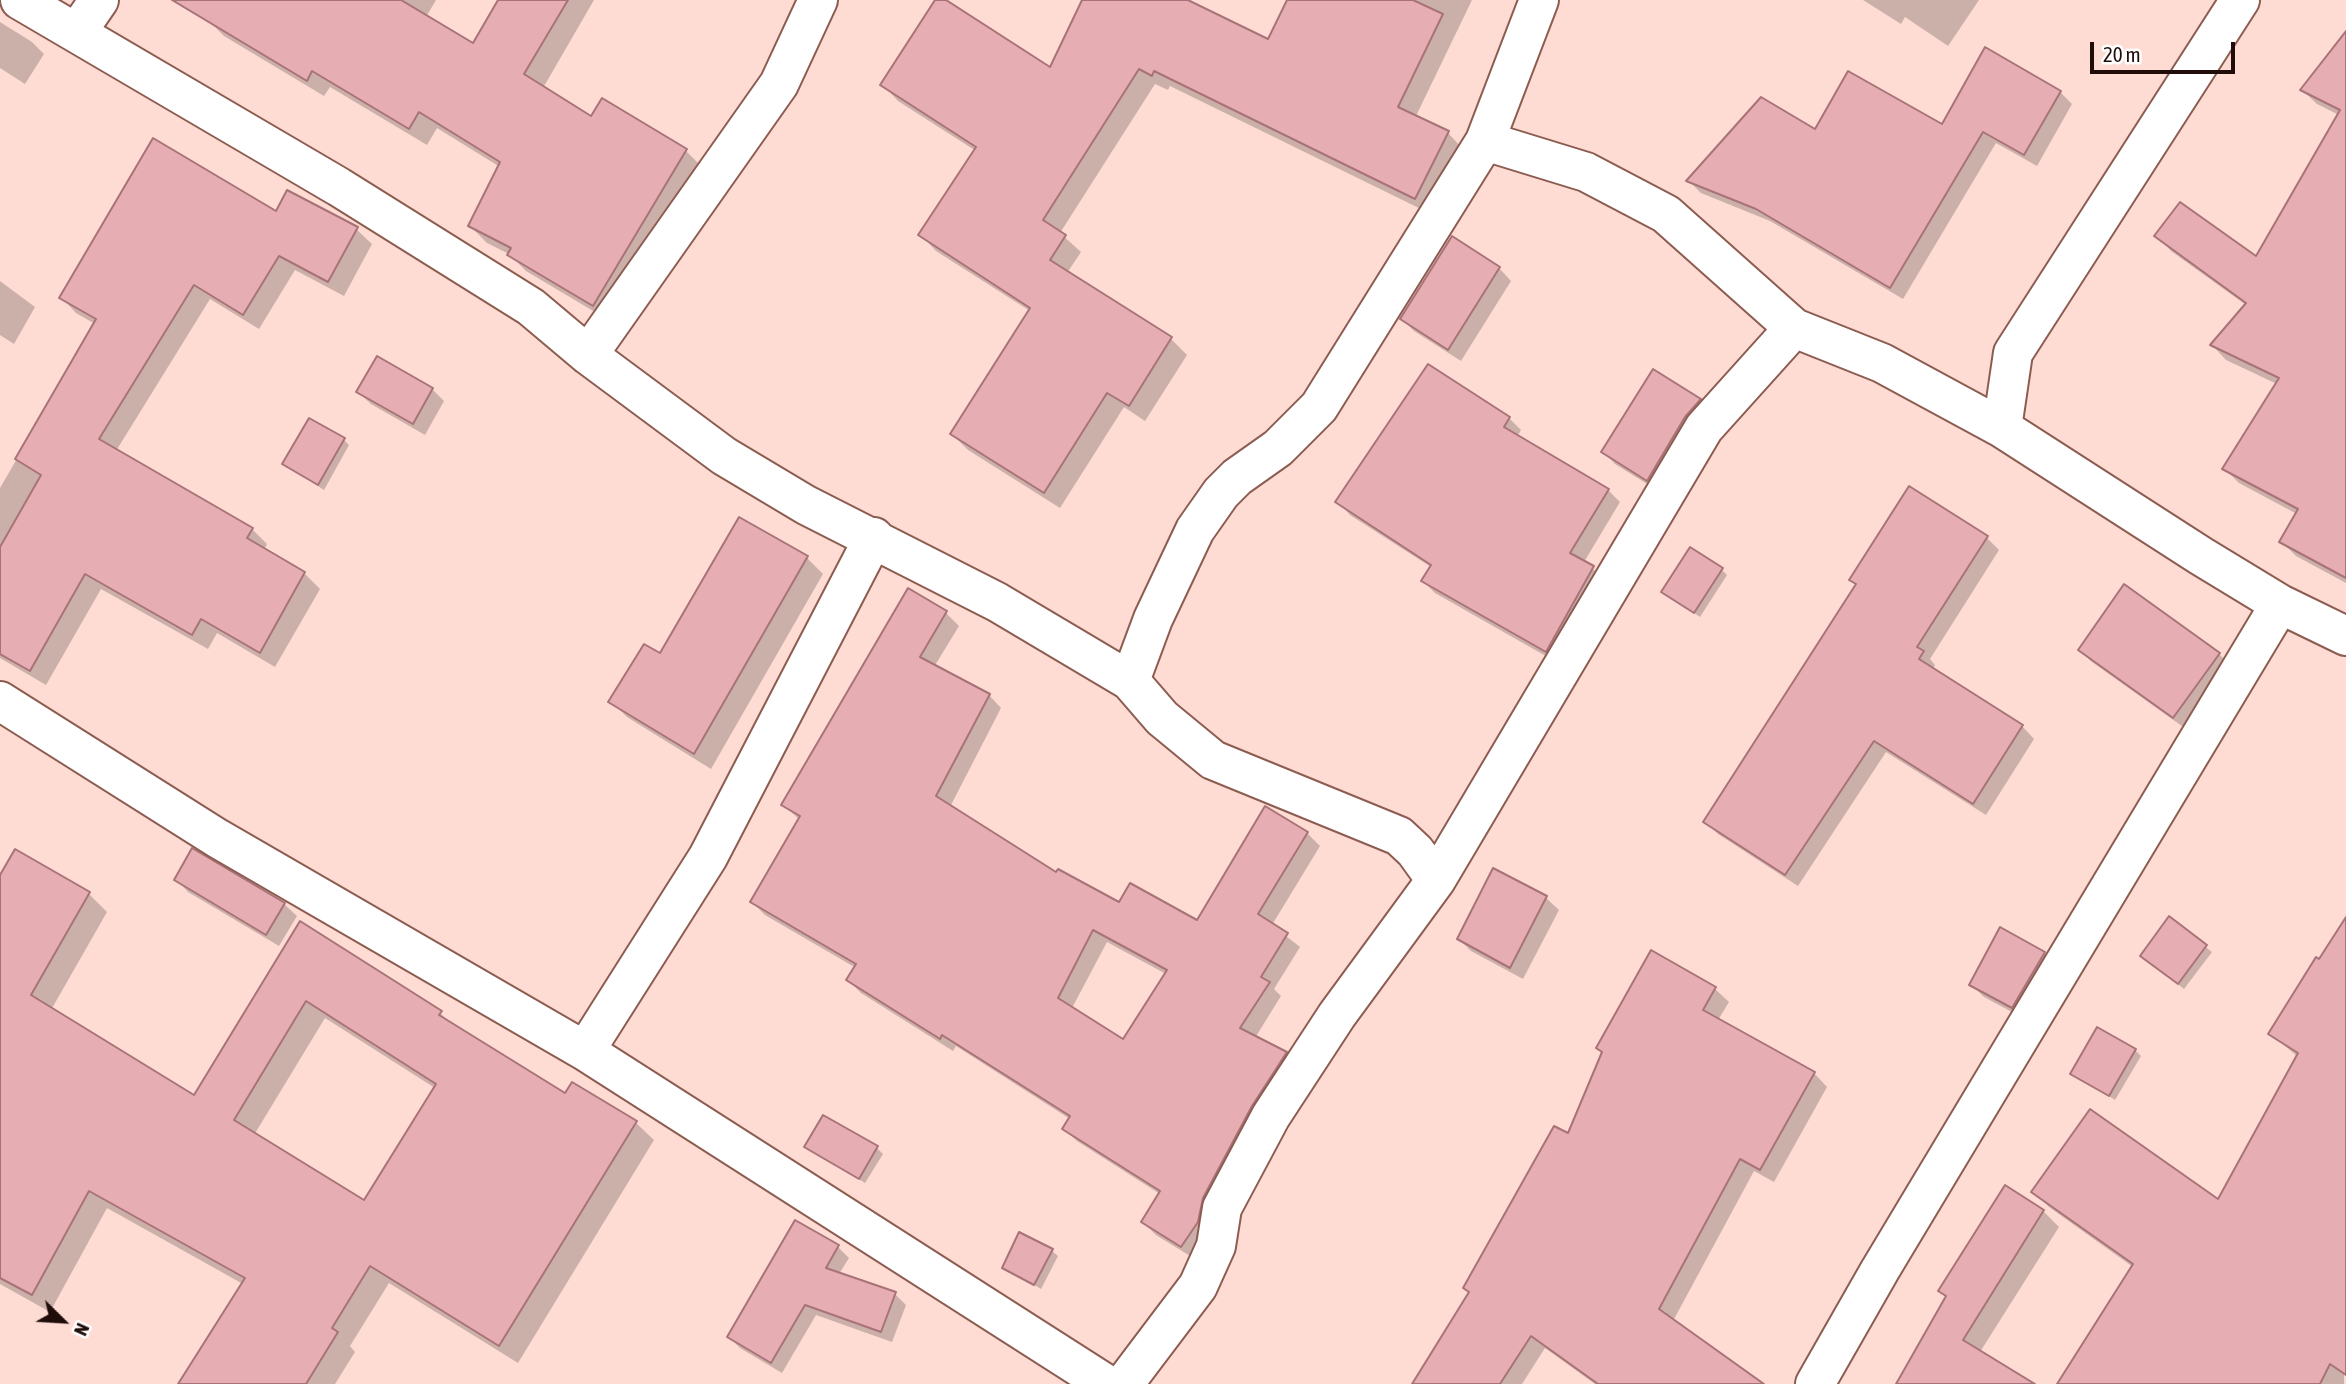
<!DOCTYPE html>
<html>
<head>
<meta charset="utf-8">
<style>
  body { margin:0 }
  #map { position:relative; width:2346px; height:1384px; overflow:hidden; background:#fedcd4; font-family:"Asap Condensed",sans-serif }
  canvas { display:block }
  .north { position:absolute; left:28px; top:1286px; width:70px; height:70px; -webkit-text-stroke:5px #fff; paint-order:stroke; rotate:114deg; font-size:19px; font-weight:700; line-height:28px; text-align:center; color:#200d09 }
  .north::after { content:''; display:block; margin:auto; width:24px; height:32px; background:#200d09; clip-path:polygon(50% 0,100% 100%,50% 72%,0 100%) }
  .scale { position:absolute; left:2090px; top:42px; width:145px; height:32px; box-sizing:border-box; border:4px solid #200d09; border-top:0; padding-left:9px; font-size:21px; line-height:24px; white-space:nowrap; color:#200d09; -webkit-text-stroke:5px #fff; paint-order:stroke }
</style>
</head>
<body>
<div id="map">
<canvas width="2346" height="1384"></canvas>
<div class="north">N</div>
<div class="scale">20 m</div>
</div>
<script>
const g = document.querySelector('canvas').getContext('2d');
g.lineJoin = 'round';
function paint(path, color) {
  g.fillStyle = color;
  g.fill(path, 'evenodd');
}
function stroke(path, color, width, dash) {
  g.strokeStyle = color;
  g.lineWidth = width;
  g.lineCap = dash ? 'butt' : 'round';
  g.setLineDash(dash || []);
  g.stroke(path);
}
const shadow = new Path2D(`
  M 218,0 L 436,0 L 426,17 L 474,46 L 500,0 L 594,0 L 543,88 L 592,118 L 685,150 L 702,167 L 610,321 L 526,271 L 509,254 L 487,243 L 470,226 L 500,167 L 437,128 L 427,145 L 330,87 L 324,96 L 224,36 L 207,19 Z
  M 937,0 L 943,0 L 1051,69 L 1084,0 L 1132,0 L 1268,41 L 1289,0 L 1472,0 L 1416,116 L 1448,133 L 1463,149 L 1431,214 L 1170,86 L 1168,90 L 1155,84 L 1060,233 L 1081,252 L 1067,273 L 1171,339 L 1187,355 L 1145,421 L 1124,407 L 1060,508 L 968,450 L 952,434 L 1030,311 L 936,251 L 921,235 L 976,151 L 898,101 L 883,85 Z
  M 1863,0 L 1979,0 L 1948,46 L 1905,17 L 1901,24 Z
  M 0,22 L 32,42 L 44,54 L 25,84 L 0,68 Z
  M 2346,37 L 2346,583 L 2296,556 L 2281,541 L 2297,514 L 2239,483 L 2225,469 L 2277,384 L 2226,360 L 2212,345 L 2246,305 L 2171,251 L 2157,236 L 2257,259 L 2339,115 L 2317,104 L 2302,90 Z
  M 2060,92 L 2072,104 L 2037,166 L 1996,143 L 1903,299 L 1770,221 L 1701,193 L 1689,181 L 1816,132 L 1943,127 Z
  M 276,213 L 356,229 L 372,244 L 344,296 L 295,270 L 259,329 L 210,299 L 116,451 L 252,529 L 267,544 L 264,550 L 304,573 L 320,589 L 275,667 L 217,633 L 208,649 L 101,589 L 46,685 L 0,658 L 0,488 L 95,324 L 76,313 L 61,297 Z
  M 1499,268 L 1511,281 L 1461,361 L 1414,331 L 1402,319 Z
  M 0,281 L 35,307 L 14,344 L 0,335 Z
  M 432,389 L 444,401 L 425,435 L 371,404 L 358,392 Z
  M 1700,400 L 1712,412 L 1660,492 L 1615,464 L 1603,451 Z
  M 1509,418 L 1521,430 L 1517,437 L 1608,490 L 1620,502 L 1584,562 L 1605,579 L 1558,663 L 1435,593 L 1423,581 L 1431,567 L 1350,515 L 1338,502 Z
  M 344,440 L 349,445 L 324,490 L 284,464 Z
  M 1986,537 L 1999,550 L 1930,659 L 1935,665 L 1932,670 L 2022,726 L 2034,739 L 1986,815 L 1886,752 L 1798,886 L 1718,834 L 1706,822 L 1857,585 L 1851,580 Z
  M 807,558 L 823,574 L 711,769 L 627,717 L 611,701 L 660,656 Z
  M 1721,569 L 1727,575 L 1700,617 L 1664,592 Z
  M 946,613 L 959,626 L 934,667 L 989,695 L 1001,708 L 950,807 L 1057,874 L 1120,904 L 1198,922 L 1266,808 L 1307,833 L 1320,846 L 1272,925 L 1300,947 L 1274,989 L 1281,996 L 1255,1038 L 1286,1053 L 1299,1066 L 1195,1259 L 1156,1235 L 1143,1222 L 1160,1194 L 1077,1141 L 1064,1129 L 1070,1119 L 956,1046 L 953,1051 L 861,993 L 848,980 L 856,968 L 765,915 L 752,902 L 800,820 L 783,805 ZM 1107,942 L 1166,974 L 1124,1041 L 1072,1008 Z
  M 2080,650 L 2219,654 L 2231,666 L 2186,729 L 2092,662 Z
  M 1494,871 L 1546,898 L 1559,910 L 1523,979 L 1471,951 L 1459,939 Z
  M 0,878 L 89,894 L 107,912 L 51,1010 L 195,1097 L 301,923 L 440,1013 L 454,1026 L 566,1096 L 635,1122 L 654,1140 L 518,1363 L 389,1283 L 350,1346 L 355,1352 L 335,1384 L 180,1384 L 243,1284 L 107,1208 L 50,1312 L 0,1284 ZM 325,1018 L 435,1088 L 365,1203 L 254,1135 Z
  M 176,879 L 284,904 L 297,916 L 279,946 L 188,892 Z
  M 2170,919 L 2212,952 L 2184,989 L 2148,961 Z
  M 2346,920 L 2344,1384 L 2059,1384 L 2133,1267 L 2049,1207 L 2033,1191 L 2218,1201 L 2298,1057 L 2271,1034 Z
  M 2001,929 L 2044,953 L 2057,966 L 2025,1019 L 1984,997 L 1971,984 Z
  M 1652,953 L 1715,989 L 1729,1002 L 1718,1020 L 1814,1073 L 1827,1087 L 1774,1182 L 1754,1171 L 1673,1321 L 1758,1384 L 1595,1384 L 1545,1348 L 1522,1384 L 1414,1384 L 1569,1136 Z
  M 2135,1050 L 2141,1056 L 2115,1100 L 2073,1073 Z
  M 807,1147 L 877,1148 L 883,1154 L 865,1183 Z
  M 2043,1211 L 2059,1227 L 1980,1352 L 2032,1384 L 1898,1384 L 1947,1298 L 1940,1291 Z
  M 838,1247 L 849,1258 L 839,1274 L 895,1294 L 906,1305 L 892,1342 L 816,1315 L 782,1373 L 740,1348 L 729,1337 Z
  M 1052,1251 L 1058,1256 L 1041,1289 L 1004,1267 Z`);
const building = new Path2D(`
  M 172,0 L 401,0 L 473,43 L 498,0 L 568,0 L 524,74 L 591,116 L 602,98 L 687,149 L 593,306 L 507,255 L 511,248 L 468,226 L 500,162 L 419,112 L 409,129 L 312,71 L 307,81 Z
  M 935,0 L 946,0 L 1050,67 L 1082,0 L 1188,0 L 1268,39 L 1287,0 L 1413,0 L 1443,14 L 1398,107 L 1449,131 L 1415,199 L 1154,71 L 1152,76 L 1139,69 L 1043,220 L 1066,235 L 1050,260 L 1172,337 L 1129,406 L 1107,393 L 1044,493 L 950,434 L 1030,308 L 918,235 L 976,147 L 880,85 Z
  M 2346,31 L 2346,578 L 2279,542 L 2298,509 L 2222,469 L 2279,378 L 2210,345 L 2246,303 L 2154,236 L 2180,202 L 2256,256 L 2340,110 L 2300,90 Z
  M 1985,47 L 2061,91 L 2024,155 L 1983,132 L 1890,288 L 1756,209 L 1686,181 L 1761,97 L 1815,129 L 1848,71 L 1942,124 Z
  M 153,138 L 276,211 L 287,190 L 358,227 L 328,282 L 279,256 L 243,315 L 194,285 L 99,439 L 253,528 L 247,538 L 305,572 L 260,653 L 201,619 L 192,635 L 85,574 L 30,671 L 0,654 L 0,547 L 41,475 L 15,459 L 96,319 L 59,298 Z
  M 1452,236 L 1500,267 L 1448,350 L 1400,319 Z
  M 377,356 L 433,388 L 413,424 L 356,392 Z
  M 1428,364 L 1510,417 L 1504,427 L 1609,489 L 1570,553 L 1594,566 L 1546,652 L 1421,581 L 1431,565 L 1335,502 Z
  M 1653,369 L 1701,399 L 1685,417 L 1647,481 L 1601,452 Z
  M 309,418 L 345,438 L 318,485 L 282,464 Z
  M 1909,486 L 1988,536 L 1917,647 L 1924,651 L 1919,659 L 2023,725 L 1973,804 L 1874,741 L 1785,875 L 1703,822 L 1856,584 L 1849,580 Z
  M 739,517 L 808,556 L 694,754 L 608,702 L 644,644 L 660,653 Z
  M 1690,547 L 1723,568 L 1694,613 L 1661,592 Z
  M 2124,584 L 2220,653 L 2173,718 L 2078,650 Z
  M 908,588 L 947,611 L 920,657 L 990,694 L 936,796 L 1056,872 L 1058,869 L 1119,902 L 1130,883 L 1197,920 L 1265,806 L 1308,832 L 1258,914 L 1288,933 L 1261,977 L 1270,982 L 1240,1028 L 1287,1052 L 1252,1106 L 1203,1198 L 1198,1222 L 1181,1247 L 1141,1222 L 1160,1191 L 1062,1129 L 1070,1116 L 942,1035 L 940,1039 L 846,980 L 856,964 L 750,902 L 800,816 L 781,805 ZM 1093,930 L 1167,970 L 1123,1039 L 1058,998 Z
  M 192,848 L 285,903 L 266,935 L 174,880 Z
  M 15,849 L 90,892 L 31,995 L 194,1095 L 300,921 L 442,1011 L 439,1015 L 565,1093 L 572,1082 L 637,1121 L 499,1346 L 370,1266 L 332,1328 L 338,1332 L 306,1384 L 178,1384 L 245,1278 L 89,1191 L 32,1295 L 0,1278 L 0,875 ZM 306,1001 L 436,1084 L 364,1200 L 234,1120 Z
  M 1493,868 L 1547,896 L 1510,968 L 1457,939 Z
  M 2169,916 L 2207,945 L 2178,984 L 2140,956 Z
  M 2346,917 L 2346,1375 L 2330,1364 L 2320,1384 L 2057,1384 L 2133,1264 L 2031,1192 L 2090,1109 L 2218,1199 L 2298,1053 L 2268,1034 L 2316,957 L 2319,959 Z
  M 2000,927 L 2045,952 L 2012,1008 L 1969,985 Z
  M 1651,950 L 1716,987 L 1703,1010 L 1815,1072 L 1760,1170 L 1740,1159 L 1659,1309 L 1764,1384 L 1598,1384 L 1531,1336 L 1500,1384 L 1412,1384 L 1469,1292 L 1463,1288 L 1554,1126 L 1568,1133 L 1602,1052 L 1596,1048 Z
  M 2097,1027 L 2136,1049 L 2109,1096 L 2070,1074 Z
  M 823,1115 L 878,1146 L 859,1179 L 804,1147 Z
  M 2005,1185 L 2044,1210 L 1963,1340 L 2035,1384 L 1896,1384 L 1946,1296 L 1938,1291 Z
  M 795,1220 L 839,1245 L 826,1268 L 896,1292 L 881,1332 L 805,1305 L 771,1363 L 727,1337 Z
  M 1019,1232 L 1053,1249 L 1034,1285 L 1002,1268 Z`);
const minor = new Path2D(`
  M 20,0 L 339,187 L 531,307 L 588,355 L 724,456 L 806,505 L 997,602 L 1130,681 L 1162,718 L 1213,760 L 1399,836 L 1415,851 L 1436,880
  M 77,32 L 99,0
  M 1485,141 L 1586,172 L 1666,214 L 1794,328 L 1882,363 L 2002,428 L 2201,556 L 2280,604 L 2346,636
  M 588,355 L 779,84 L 818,0
  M 2002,428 L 2013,353 L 2240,0
  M 1130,681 L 1153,619 L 1195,530 L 1221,493 L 1237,477 L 1278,448 L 1319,407 L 1485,141 L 1539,0
  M 0,701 L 217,838 L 585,1051 L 1106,1384
  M 585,1051 L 708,857 L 874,537
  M 1124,1384 L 1198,1286 L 1216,1246 L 1222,1208 L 1271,1116 L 1337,1015 L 1436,880 L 1704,428 L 1794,328
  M 1815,1384 L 1880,1270 L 2280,604`);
paint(shadow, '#0003');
paint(building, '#e6adb2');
stroke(building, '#a87378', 2);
stroke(minor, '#8d5c51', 42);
stroke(minor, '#fff', 38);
</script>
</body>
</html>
